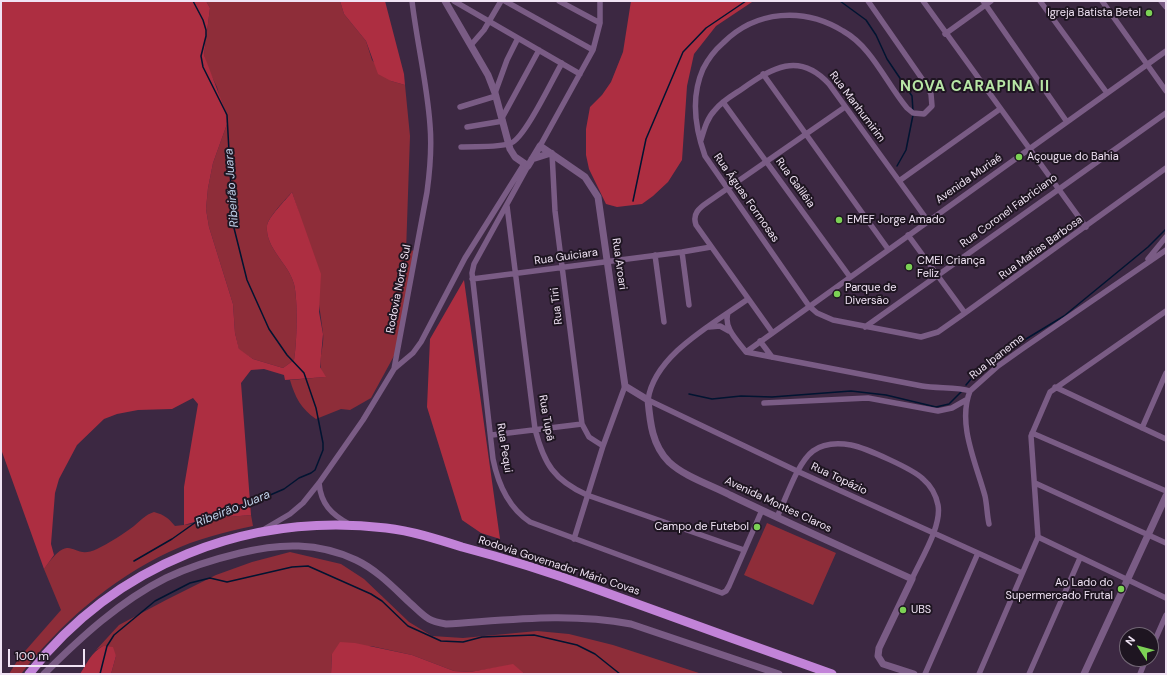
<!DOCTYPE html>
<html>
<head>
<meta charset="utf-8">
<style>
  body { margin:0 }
  #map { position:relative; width:1167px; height:675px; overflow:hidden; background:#3c2842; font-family:"DM Sans",sans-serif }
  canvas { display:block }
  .frame { position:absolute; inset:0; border:2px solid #f0e3f4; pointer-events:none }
  .north { position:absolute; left:1119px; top:627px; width:40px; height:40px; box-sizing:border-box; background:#1e1521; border:1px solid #726775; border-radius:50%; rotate:306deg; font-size:11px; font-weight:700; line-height:16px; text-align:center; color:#f0e3f4 }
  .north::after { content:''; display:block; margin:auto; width:14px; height:18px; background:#7cd155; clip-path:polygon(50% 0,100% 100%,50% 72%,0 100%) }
  .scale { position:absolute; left:8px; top:649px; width:77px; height:18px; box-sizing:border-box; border:2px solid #f0e3f4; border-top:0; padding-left:5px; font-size:12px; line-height:14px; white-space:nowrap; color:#f0e3f4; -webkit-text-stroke:3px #1e1521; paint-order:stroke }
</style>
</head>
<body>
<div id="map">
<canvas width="1167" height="675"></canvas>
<div class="frame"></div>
<div class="north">N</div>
<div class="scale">100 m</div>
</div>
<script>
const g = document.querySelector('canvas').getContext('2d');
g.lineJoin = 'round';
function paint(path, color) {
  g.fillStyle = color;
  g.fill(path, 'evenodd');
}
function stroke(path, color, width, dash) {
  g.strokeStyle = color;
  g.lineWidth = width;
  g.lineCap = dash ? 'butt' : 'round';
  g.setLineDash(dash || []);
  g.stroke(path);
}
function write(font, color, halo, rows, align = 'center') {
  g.font = font + ' "DM Sans",sans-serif';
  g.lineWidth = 4;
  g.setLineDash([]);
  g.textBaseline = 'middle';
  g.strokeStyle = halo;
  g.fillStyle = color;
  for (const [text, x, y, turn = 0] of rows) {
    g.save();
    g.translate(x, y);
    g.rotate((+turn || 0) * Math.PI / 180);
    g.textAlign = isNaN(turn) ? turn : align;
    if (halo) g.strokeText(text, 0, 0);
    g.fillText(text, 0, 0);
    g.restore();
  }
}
const green = new Path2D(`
  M 206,1 L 340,1 L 344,14 L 366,41 L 372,60 L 391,81 L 405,85 L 410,136 L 406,252 L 415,250 L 395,354 L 371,398 L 350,410 L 341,409 L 316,419 C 301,409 295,397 290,380 L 325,377 C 315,364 325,348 323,333 C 317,285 308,238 292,192 C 286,199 268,217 267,226 C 265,248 289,264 294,284 C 298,300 297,343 294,360 L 283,368 L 253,359 L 239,350 L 235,333 L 233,304 L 209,227 L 206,209 L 208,188 L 213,163 L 227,124 L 217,87 L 208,69 L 204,55 L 210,8 Z
  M 154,512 C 165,515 168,518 175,526 L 192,524 L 205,519 L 251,515 L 253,526 C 225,532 196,539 169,552 C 111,579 60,624 21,674 L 9,674 L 19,658 L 61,610 L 44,569 C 73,528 70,562 97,549 C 108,544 125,533 134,526 C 141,520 145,515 154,512 Z
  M 767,523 L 836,553 L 813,605 L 744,575 Z
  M 290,552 L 341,564 L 364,579 L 409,622 L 432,636 L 463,638 L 537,631 L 569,634 L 613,645 L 702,674 L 525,674 L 513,665 L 470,672 L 454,671 L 412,655 L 371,646 L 332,654 L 331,674 L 111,674 L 116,656 L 103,646 L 96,650 L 119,625 L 166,600 L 216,575 L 252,562 Z`);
const forest = new Path2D(`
  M 1,1 L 206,1 L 210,8 L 204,55 L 225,110 L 227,124 L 213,163 L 208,188 L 206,209 L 209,227 L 233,304 L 235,333 L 239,349 L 253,359 L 283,368 L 294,360 C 297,343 298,300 294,284 C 289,264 265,248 267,226 C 268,217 286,200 292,192 L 321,274 L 319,312 L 323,334 L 320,367 L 326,377 L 285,380 L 284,375 L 264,369 L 251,370 L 241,383 L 251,515 L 205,519 L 184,525 L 184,487 L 198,404 L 193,398 L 172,409 L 138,410 L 117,414 L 104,419 L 77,445 L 59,479 L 55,493 L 51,544 L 54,555 L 44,569 L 1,449 Z
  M 340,1 L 385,1 L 404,74 L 405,85 L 391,81 L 378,74 L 366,41 L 344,14 Z
  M 631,1 L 760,1 L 752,2 L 716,26 L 694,54 L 687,86 L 682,160 L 668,182 L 653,196 L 642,204 L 617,207 L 606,204 L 589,169 L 586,155 L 586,129 L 590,107 L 602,95 L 611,82 L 623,52 Z
  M 464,280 L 500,539 L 481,533 L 462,520 L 427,407 L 430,339 Z
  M 340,642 L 355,643 L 412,655 L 454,671 L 470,672 L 513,664 L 525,674 L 331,674 L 332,654 Z
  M 103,646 L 113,647 L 116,656 L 111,674 L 80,674 C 87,663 91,653 103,646 Z`);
const stream = new Path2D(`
  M 840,1 L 866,20 L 876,35 L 887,59 L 912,96 L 913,111
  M 897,166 L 906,150 L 913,115
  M 633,201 L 646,139 L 683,52 L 706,28 L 746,1
  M 966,385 L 976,373 L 993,359 L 1064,316 L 1148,247 L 1166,229
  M 689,394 L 712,399 L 741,396 L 772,397 L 851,391 L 886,395 L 936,407 L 949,404 L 961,392
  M 134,561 L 172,539 L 196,522 L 228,509 L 261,499 L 284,489 L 299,478 L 311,473 L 315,470 L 323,450 L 323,443 L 316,408 L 304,373 L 287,355 L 269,329 L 247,280 L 233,224 L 227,115 L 203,67 L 201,56 L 206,36 L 206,30 L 203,20 L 193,1
  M 100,674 L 107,646 L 114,635 L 155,601 L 190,583 L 210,578 L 227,582 L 292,567 L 308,566 L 371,594 L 382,601 L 408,626 L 441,641 L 463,642 L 482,637 L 534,635 L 577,645 L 595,654 L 620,674`);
const minor = new Path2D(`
  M 454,1 L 580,74
  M 505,1 L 593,50
  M 559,1 L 600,23
  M 868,1 L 925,83 L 931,94 L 932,106 L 924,114 L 913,113 L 907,108 C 886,83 872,47 843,31 C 804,7 756,10 723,43 C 715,50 708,59 703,69 C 691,96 695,128 705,156 L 809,306 L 817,313 L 833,320 L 921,337 L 938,332 L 965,313 L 1166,168
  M 923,1 L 1086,227
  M 983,1 L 1067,122
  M 1040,1 L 1107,93
  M 1102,1 L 1166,91
  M 1161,1 L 1166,7
  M 945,34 L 991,1
  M 471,45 L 484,30 L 501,1
  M 763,74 L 888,249
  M 495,93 L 507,60 L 518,38
  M 723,102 L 850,277
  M 460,107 L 496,96
  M 502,118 L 539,50
  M 467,127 L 503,121
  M 701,140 C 704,130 707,118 715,110 C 722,101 733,95 742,89 C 772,68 799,51 829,84 L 928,221
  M 540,146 L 593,50 L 600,23 L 600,1
  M 461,147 C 475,146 499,148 511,143 C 525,138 553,78 562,63
  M 552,153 L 555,211 L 582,424 L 589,437 L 603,446
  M 528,166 L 474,264 L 472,273 L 493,459 C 498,484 509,508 530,522 L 722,593 L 726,591 L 729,586 L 762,510
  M 899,181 L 1000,109
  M 507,206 L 535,429 C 544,464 554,480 587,495 L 744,550
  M 908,235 L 965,313
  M 682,252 L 689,305
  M 655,255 L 664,322
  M 1148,259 L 1166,237
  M 472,279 L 682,252 L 711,247
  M 748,299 C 713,324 654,355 648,400 L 799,472 L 1022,573
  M 728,313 C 723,328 738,341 746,352
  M 709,327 L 720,326 L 729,331
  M 865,327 L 1166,113
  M 772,332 L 696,225 C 692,214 699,208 708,202 L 845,107
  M 760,341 L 772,357
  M 746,352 L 1166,51
  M 746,352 L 922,386 C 937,389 957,386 970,391 L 998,366 L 1022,349 L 1166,250
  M 394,369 L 413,353 L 421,342 L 465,258 L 524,164
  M 1055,387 L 1166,439
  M 970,391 C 957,424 976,463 985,496 C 987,505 987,515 989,524
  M 764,403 L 868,398 L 938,411 L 952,408 L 966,400
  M 1142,428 L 1166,373
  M 1032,433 L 1166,491
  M 492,435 L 582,424
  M 319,483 C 321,504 331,514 349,524
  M 1035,483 L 1166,543
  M 777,517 C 786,499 797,463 813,451 C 824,443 839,443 851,445 C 866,448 913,469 923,479 C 930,485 936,495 938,505 C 942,526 921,559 912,579
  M 261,531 L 290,514 L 303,503 L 319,483 L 363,420 L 394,369 L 427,192 C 430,170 432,148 430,125 C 427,83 417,43 412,1
  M 1038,537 L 1166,598
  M 574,539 L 603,446 L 625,386
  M 1151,649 L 1166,615
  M 925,674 L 978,553
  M 979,674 L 1038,537 L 1031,436 L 1050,392 L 1166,311
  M 1029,674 L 1080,558
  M 1140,674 L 1146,659`);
const tertiary = new Path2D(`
  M 445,1 L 488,75 L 495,93 L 510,149 L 515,157 L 528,166 L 540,146
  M 540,146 L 585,177 L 598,197 L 625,386 L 648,400 C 650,422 652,445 669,462 C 685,477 711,485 730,495 C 790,524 851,551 912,579 L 879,648 L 878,656 L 883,664 L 914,674
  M 532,159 L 551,153
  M 44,674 C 80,638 120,601 166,578 C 189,567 215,559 240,553 C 280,543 318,542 356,560 C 377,570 393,587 410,603 C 416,608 422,615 429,619 C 434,622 440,623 446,624 C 509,620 568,612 631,624 L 779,674
  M 1084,674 L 1166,496`);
const primary = new Path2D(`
  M 29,674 C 115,564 247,512 386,528 C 412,531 437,539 462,547 C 508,559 552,573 596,589 C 675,618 753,646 832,674`);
const markers = [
  [1149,13,4,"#7cd155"],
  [1019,157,4,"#7cd155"],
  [839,220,4,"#7cd155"],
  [909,267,4,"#7cd155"],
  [837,294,4,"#7cd155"],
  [757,527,4,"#7cd155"],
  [1121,589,4,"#7cd155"],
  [903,610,4,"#7cd155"]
];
const poiNames = [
  ["Igreja Batista Betel",1141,13,"right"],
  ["Açougue do Bahia",1027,157],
  ["EMEF Jorge Amado",847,220],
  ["CMEI Criança",917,261],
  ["Feliz",917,274],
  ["Parque de",845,288],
  ["Diversão",845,301],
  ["Campo de Futebol",749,527,"right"],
  ["Ao Lado do",1113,583,"right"],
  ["Supermercado Frutal",1113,596,"right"],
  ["UBS",911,610]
];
const streetNames = [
  ["Rua Manhumirim",857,107,53],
  ["Avenida Muriaé",969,179,-35],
  ["Rua Galiléia",795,183,54],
  ["Rua Águas Formosas",746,198,55],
  ["Rua Coronel Fabriciano",1009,211,-36],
  ["Rua Matias Barbosa",1041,248,-36],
  ["Rua Guiciara",566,257,-8],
  ["Rua Aroari",619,264,82],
  ["Rodovia Norte Sul",399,289,-79],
  ["Rua Tiri",557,306,-97],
  ["Rua Ipanema",997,357,-38],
  ["Rua Tupã",546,418,80],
  ["Rua Pequi",504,448,81],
  ["Rua Topázio",839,479,25],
  ["Avenida Montes Claros",778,505,25],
  ["Rodovia Governador Mário Covas",559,566,18]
];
const waterNames = [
  ["Ribeirão Juara",232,188,-94],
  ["Ribeirão Juara",233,509,-22]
];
const districtNames = [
  ["NOVA CARAPINA II",975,87]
];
paint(green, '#8e2d39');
paint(forest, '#ad2e41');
stroke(stream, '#011431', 1.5);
stroke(minor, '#7a5c85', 5.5);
stroke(tertiary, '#7a5c85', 7);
stroke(primary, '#c283d8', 9);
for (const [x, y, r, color] of markers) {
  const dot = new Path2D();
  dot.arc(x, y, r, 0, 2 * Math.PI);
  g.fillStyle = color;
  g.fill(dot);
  stroke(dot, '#1e1521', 1.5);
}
write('11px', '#f0e3f4', '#1e1521', poiNames, 'left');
write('11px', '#f0e3f4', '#1e1521', streetNames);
write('italic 12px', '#c1d2ea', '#1e1521', waterNames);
g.letterSpacing = '1px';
write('bold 15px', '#b8e7a6', '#1e1521', districtNames);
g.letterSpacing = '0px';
</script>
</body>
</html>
